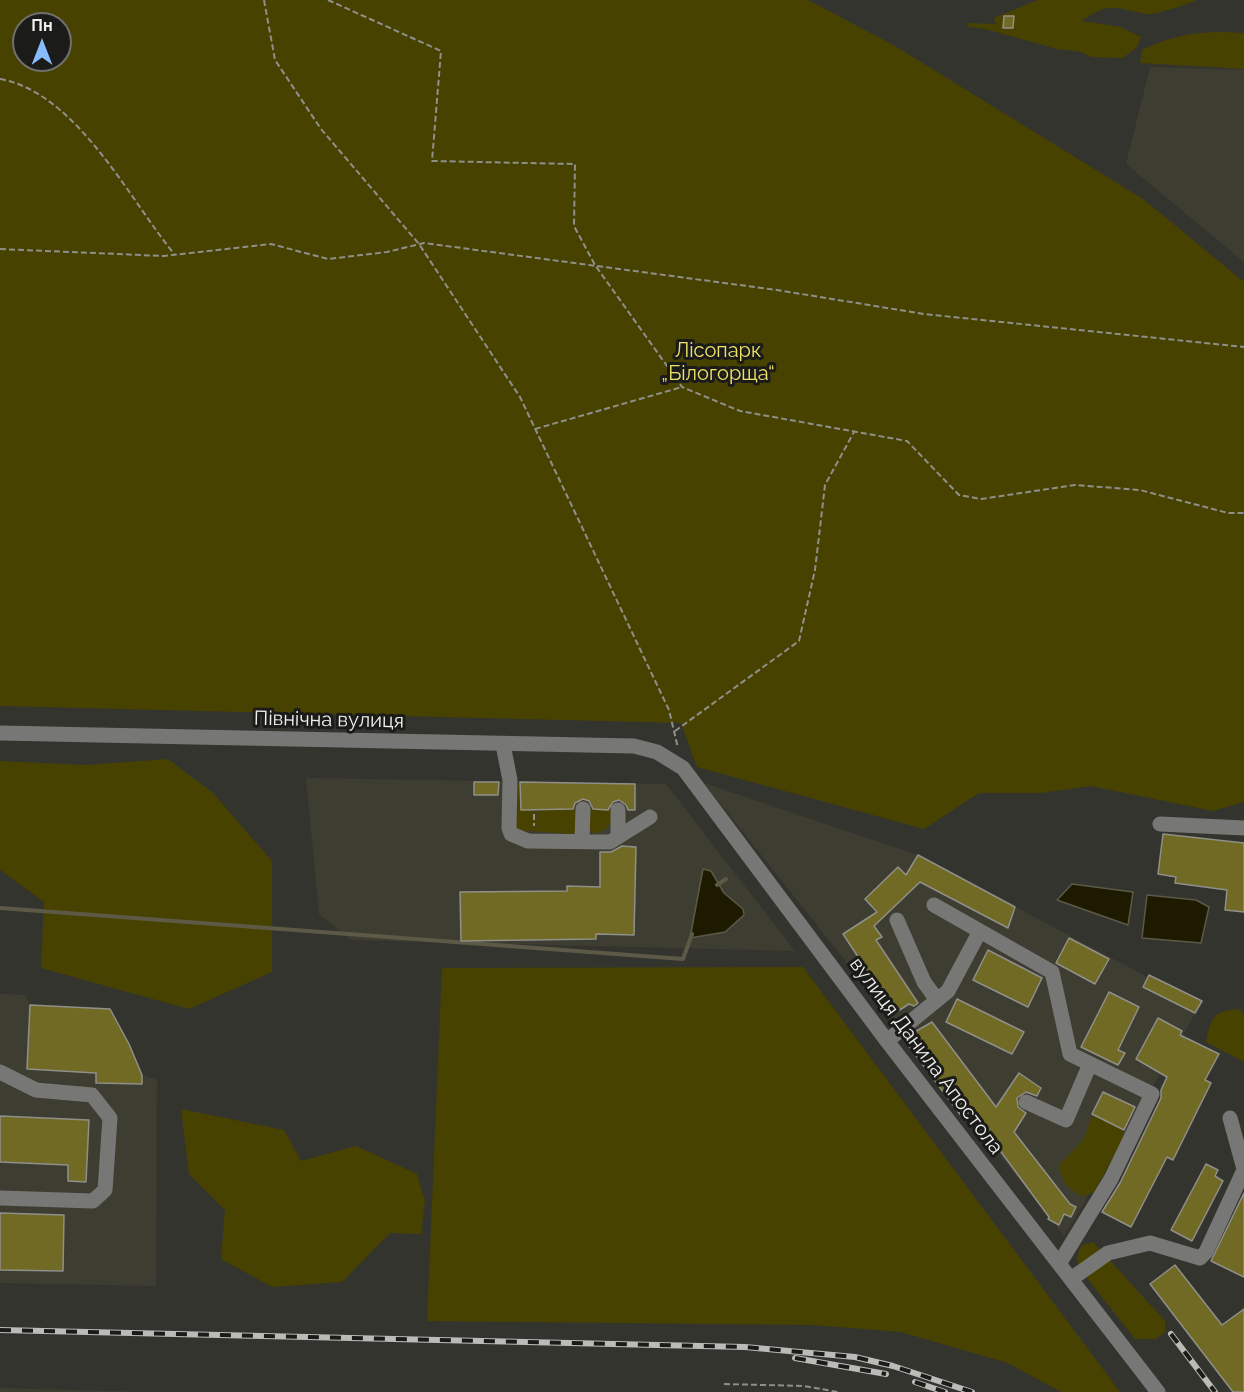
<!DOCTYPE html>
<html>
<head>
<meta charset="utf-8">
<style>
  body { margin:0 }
  #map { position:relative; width:1244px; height:1392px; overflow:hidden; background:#34342f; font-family:Raleway,sans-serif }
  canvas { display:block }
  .north { position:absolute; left:12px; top:12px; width:60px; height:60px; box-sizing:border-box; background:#1b1b19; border:2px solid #70706d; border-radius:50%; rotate:0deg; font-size:16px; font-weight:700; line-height:24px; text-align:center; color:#f0efec }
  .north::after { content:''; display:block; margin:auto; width:21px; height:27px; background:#87bbfb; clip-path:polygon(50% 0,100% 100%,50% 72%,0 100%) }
</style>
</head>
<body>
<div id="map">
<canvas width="1244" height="1392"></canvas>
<div class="north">Пн</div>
</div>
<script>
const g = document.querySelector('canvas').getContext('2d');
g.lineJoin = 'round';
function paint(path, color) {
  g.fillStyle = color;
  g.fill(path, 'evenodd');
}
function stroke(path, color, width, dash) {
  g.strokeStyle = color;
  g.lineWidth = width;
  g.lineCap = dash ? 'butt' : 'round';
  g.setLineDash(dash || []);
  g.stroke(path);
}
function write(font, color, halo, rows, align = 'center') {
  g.font = font + ' Raleway,sans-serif';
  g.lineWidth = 6;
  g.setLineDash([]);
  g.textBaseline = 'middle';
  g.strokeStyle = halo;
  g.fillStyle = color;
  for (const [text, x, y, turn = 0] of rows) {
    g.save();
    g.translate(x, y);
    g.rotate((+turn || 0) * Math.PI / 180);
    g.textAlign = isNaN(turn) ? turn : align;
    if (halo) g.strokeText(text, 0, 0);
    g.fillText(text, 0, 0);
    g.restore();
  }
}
const built = new Path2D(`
  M 1150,67 L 1244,70 L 1244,262 L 1126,164 Z
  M 306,778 L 666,784 L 795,951 L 351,940 L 319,914 Z
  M 704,783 L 918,855 L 1200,1005 L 1124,1137 L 1064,1236 Z
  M 0,994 L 25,995 L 30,1005 L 110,1009 L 142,1075 L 157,1080 L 156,1286 L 0,1283 Z
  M 0,1388 L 145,1392 L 0,1392 Z`);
const green = new Path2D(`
  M 0,0 L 808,0 L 895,46 L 1143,199 L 1244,282 L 1244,802 L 1213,811 L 1091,786 L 1041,793 L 979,793 L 924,829 L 697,767 L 681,723 L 0,706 ZM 24,24 L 60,24 L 60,60 L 24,60 Z
  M 1038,0 L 1197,0 C 1188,4 1156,15 1147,14 C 1116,9 1110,0 1082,21 L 1121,27 L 1141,37 L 1137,47 L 1123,58 L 1091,57 L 1082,52 L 1057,49 L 985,29 L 969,27 L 966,23 L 996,24 L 994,18 Z
  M 1221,32 L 1244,33 L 1244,69 L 1140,63 L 1142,50 C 1168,37 1193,32 1221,32 Z
  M 168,759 L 213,793 L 272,861 L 272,972 L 189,1009 L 41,968 L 44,902 L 0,870 L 0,761 L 86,765 Z
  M 515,784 L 520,784 L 521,810 L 533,810 L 533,813 L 537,813 L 538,810 L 578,809 L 576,831 L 572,834 L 518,830 L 514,824 Z
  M 589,809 L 614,810 C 612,822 607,834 592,833 L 589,828 Z
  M 803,967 L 1120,1392 L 1061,1392 L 1008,1363 L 901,1332 L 813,1325 L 427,1321 L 442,968 Z
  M 1239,1009 L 1244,1015 L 1244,1062 L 1206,1042 C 1211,1017 1213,1011 1239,1009 Z
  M 181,1109 L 284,1130 L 301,1161 L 356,1146 L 417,1174 L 425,1201 L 421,1234 L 390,1233 L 342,1282 L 272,1287 L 221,1259 L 225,1210 L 189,1174 Z
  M 1099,1111 L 1122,1127 L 1124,1137 L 1094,1192 L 1083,1196 C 1067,1190 1062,1181 1059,1165 L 1084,1139 L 1091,1118 Z
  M 1093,1242 L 1165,1321 L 1165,1332 L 1156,1339 L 1135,1339 L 1083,1273 C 1076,1262 1075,1256 1082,1245 Z`);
const water = new Path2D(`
  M 703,869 L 711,871 L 724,893 L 743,909 L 744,915 L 725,932 L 690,938 Z
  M 1072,884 L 1133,892 L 1128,925 L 1057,900 Z
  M 1147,895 L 1196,900 L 1209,907 L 1201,943 L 1142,938 Z`);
const stream = new Path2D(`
  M 717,885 L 726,879
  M 0,908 L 683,959 L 692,934`);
const building = new Path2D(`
  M 1004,16 L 1014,16 L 1013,28 L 1003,28 Z
  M 474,782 L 499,782 L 498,795 L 474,795 Z
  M 520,782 L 635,784 L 635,810 L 628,810 L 626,805 L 619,800 L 613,802 L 608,810 L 593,809 L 589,801 L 583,799 L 575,803 L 573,809 L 521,810 Z
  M 1163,834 L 1244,843 L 1244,912 L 1225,910 L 1227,890 L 1175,883 L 1176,877 L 1158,874 Z
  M 622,846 L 636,847 L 634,935 L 596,934 L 596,939 L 461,941 L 460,892 L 567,891 L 567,886 L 600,887 L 600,852 L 611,852 Z
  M 918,855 L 1015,907 L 1008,928 L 920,882 L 874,926 L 882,937 L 876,940 L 918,1003 L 914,1006 L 909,1004 L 895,1013 L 843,934 L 877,912 L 865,899 L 898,867 L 906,875 Z
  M 1069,938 L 1109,959 L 1095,984 L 1056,963 Z
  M 988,950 L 1042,978 L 1028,1007 L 973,980 Z
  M 1149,975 L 1202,1001 L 1195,1013 L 1143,987 Z
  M 1109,992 L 1139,1007 L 1118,1050 L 1125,1053 L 1118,1065 L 1081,1047 Z
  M 957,999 L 1024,1032 L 1012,1054 L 946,1022 Z
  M 30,1005 L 110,1009 L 129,1044 L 142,1075 L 142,1084 L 96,1083 L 96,1073 L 27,1069 Z
  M 1158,1018 L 1182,1031 L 1180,1035 L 1219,1054 L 1205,1080 L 1211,1083 L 1173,1160 L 1167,1157 L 1131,1227 L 1102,1212 L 1120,1183 L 1161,1098 L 1161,1090 L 1167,1077 L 1136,1059 Z
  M 932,1022 L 996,1107 L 1019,1073 L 1041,1088 L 1037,1096 L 1026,1092 L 1017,1098 L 1018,1107 L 1026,1113 L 1014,1132 L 1070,1204 L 1076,1207 L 1071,1217 L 1064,1214 L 1059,1225 L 1048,1219 L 1049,1217 L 971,1111 L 962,1117 L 908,1045 L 915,1040 L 911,1034 Z
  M 1103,1092 L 1135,1107 L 1124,1130 L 1092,1114 Z
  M 0,1116 L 89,1120 L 86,1182 L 68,1181 L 68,1165 L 0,1162 Z
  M 1206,1164 L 1218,1170 L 1215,1176 L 1223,1181 L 1192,1241 L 1171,1230 Z
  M 1244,1193 L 1244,1277 L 1211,1261 Z
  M 0,1213 L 64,1215 L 63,1271 L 0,1270 Z
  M 1175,1265 L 1222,1325 L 1244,1309 L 1244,1392 L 1233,1392 L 1150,1284 Z`);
const path = new Path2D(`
  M 264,0 L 275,60 L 321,129 L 419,244 L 520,397 L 669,710 L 678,748
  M 328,0 L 441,51 L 432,161 L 575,164 L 574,226 L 595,265 L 682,387 L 740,411 L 907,441 L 959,495 L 981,499 L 1075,485 L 1140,490 L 1228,513 L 1244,513
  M 0,79 C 77,93 129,199 175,255
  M 0,249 L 164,256 L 271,244 L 328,259 L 387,252 L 424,243 L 777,290 L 924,314 L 1244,347
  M 535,429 L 682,387
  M 675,731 L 799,641 L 815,570 L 825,485 L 854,432
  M 534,814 L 534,826
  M 724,1384 L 804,1386 L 838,1392`);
const minor = new Path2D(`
  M 0,733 L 634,746 L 657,752 L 683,768 L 887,1041 L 1158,1392
  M 503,745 L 510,780 L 509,828 L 511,834 L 528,841 L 610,842 L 650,817
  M 618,810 L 618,837
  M 1160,824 L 1244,828
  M 582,841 L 583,809
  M 934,905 L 1052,972 L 1070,1054 L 1152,1094 L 1111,1179 L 1059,1264
  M 897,920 L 924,982 L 937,1000
  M 887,1041 L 948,991 L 980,931
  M 0,1072 L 36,1090 L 92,1095 L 110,1118 L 105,1190 L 93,1201 L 0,1198
  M 1026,1102 L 1066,1120 L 1090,1064
  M 1230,1118 L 1244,1169
  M 1071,1279 L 1108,1253 L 1150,1243 L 1200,1258 L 1206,1252 L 1244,1170`);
const rail = new Path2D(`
  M 0,1330 L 745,1347 L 855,1357 L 893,1366 L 972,1392
  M 1171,1334 L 1215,1392
  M 795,1358 L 886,1374
  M 915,1382 L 945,1392`);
const parkNames = [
  ["Лісопарк",718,351],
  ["„Білогорща“",718,374]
];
const streetNames = [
  ["Північна вулиця",329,720,1],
  ["вулиця Данила Апостола",926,1056,53]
];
paint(built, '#3e3d32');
paint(green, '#484200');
paint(water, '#1d1a00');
stroke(water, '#5c5a47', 1.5);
stroke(stream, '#5c5a47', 4);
paint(building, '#706a24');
stroke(building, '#908f8a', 1.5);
stroke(path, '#8f8f8b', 2, [6, 3]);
stroke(minor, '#777775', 15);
stroke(rail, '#bcbbb7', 6);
stroke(rail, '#1b1b19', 4, [11]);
write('20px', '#ede268', '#1b1b19', parkNames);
write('20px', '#f0efec', '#1b1b19', streetNames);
</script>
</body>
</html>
